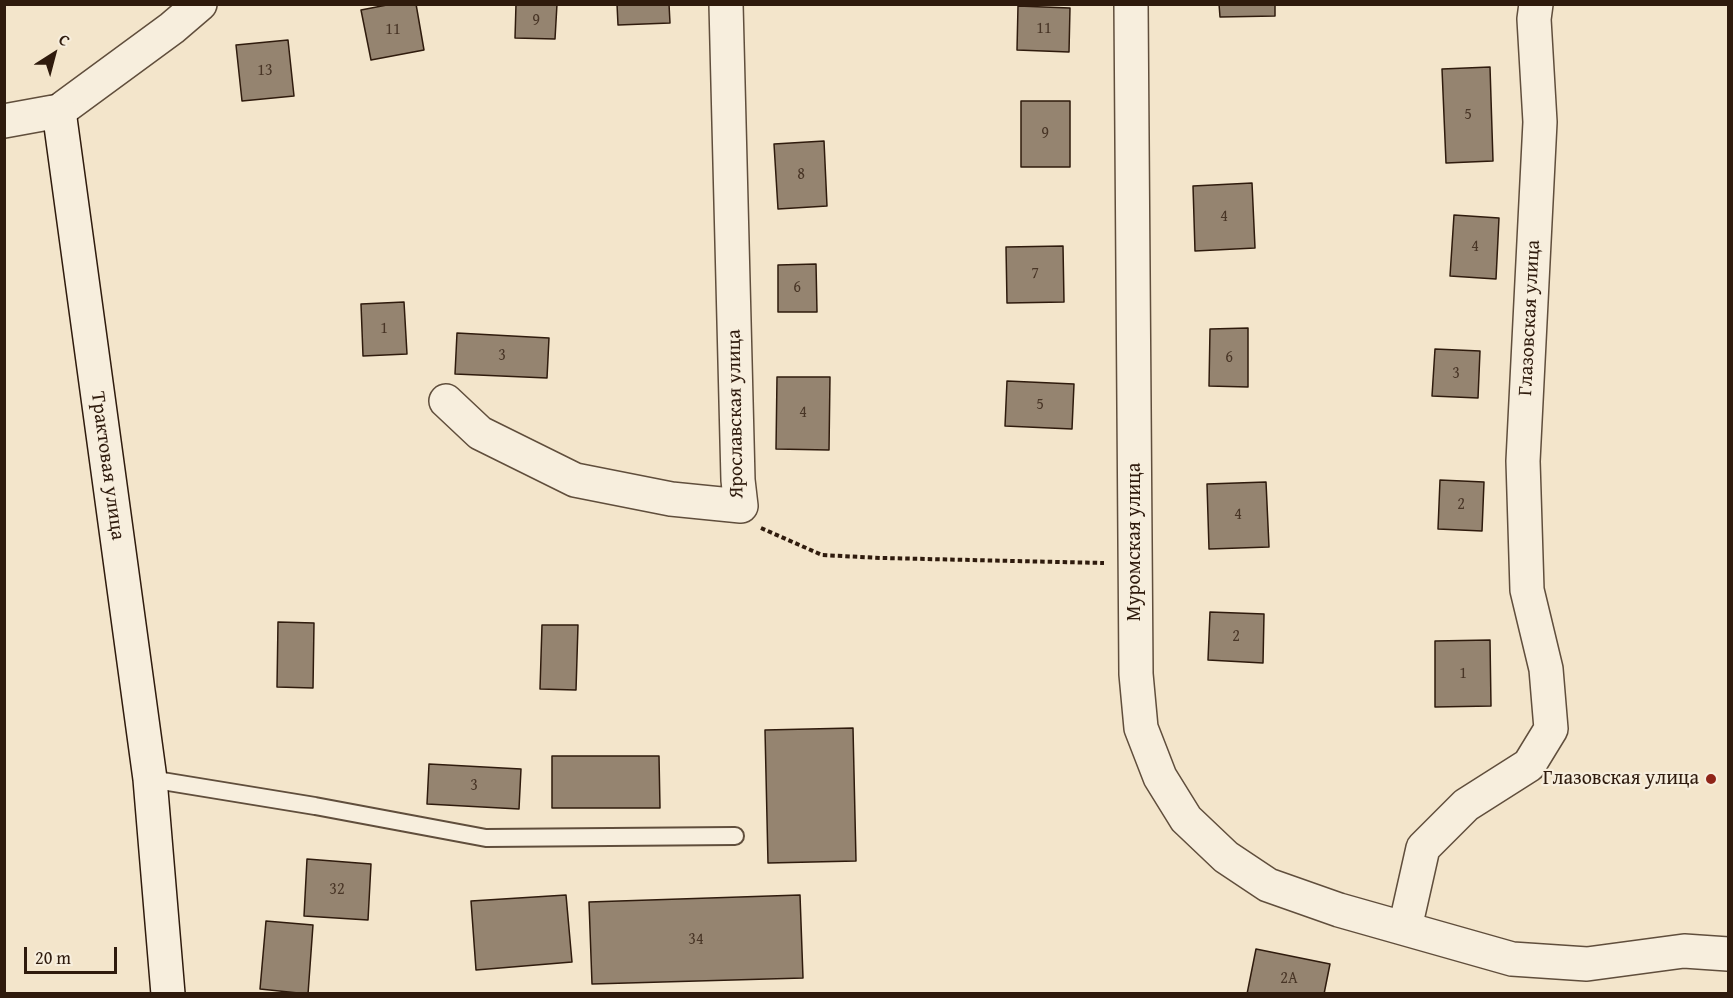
<!DOCTYPE html>
<html>
<head>
<meta charset="utf-8">
<style>
  body { margin:0 }
  #map { position:relative; width:1733px; height:998px; overflow:hidden; background:#f3e5cb; font-family:"Gentium Book Plus",serif }
  canvas { display:block }
  .frame { position:absolute; inset:0; border:6px solid #2f1b0d; pointer-events:none }
  .north { position:absolute; left:24px; top:24px; width:60px; height:60px; -webkit-text-stroke:4px #f7eedd; paint-order:stroke; rotate:36deg; font-size:16px; font-weight:700; line-height:24px; text-align:center; color:#2f1b0d }
  .north::after { content:''; display:block; margin:auto; width:21px; height:27px; background:#2f1b0d; clip-path:polygon(50% 0,100% 100%,50% 72%,0 100%) }
  .scale { position:absolute; left:24px; top:947px; width:93px; height:27px; box-sizing:border-box; border:3px solid #2f1b0d; border-top:0; padding-left:8px; font-size:18px; line-height:21px; white-space:nowrap; color:#2f1b0d; -webkit-text-stroke:4px #f7eedd; paint-order:stroke }
</style>
</head>
<body>
<div id="map">
<canvas width="1733" height="998"></canvas>
<div class="frame"></div>
<div class="north">С</div>
<div class="scale">20 m</div>
</div>
<script>
const g = document.querySelector('canvas').getContext('2d');
g.lineJoin = 'round';
function paint(path, color) {
  g.fillStyle = color;
  g.fill(path, 'evenodd');
}
function stroke(path, color, width, dash) {
  g.strokeStyle = color;
  g.lineWidth = width;
  g.lineCap = dash ? 'butt' : 'round';
  g.setLineDash(dash || []);
  g.stroke(path);
}
function write(font, color, halo, rows, align = 'center') {
  g.font = font + ' "Gentium Book Plus",serif';
  g.lineWidth = 4.5;
  g.setLineDash([]);
  g.textBaseline = 'middle';
  g.strokeStyle = halo;
  g.fillStyle = color;
  for (const [text, x, y, turn = 0] of rows) {
    g.save();
    g.translate(x, y);
    g.rotate((+turn || 0) * Math.PI / 180);
    g.textAlign = isNaN(turn) ? turn : align;
    if (halo) g.strokeText(text, 0, 0);
    g.fillText(text, 0, 0);
    g.restore();
  }
}
const building = new Path2D(`
  M 392,4 L 416,4 L 424,50 L 371,60 L 361,10 Z
  M 516,4 L 557,4 L 555,39 L 515,38 Z
  M 617,4 L 669,4 L 670,23 L 618,25 Z
  M 1219,4 L 1275,4 L 1275,16 L 1220,17 Z
  M 1018,6 L 1070,8 L 1069,52 L 1017,50 Z
  M 288,40 L 294,96 L 242,101 L 236,45 Z
  M 1490,67 L 1493,161 L 1446,163 L 1442,69 Z
  M 1021,101 L 1070,101 L 1070,167 L 1021,167 Z
  M 824,141 L 827,206 L 778,209 L 774,144 Z
  M 1252,183 L 1255,248 L 1195,251 L 1193,186 Z
  M 1454,215 L 1499,218 L 1496,279 L 1450,276 Z
  M 1063,246 L 1064,302 L 1007,303 L 1006,247 Z
  M 816,264 L 817,312 L 778,312 L 778,265 Z
  M 404,302 L 407,354 L 363,356 L 361,304 Z
  M 1248,328 L 1248,387 L 1209,386 L 1210,329 Z
  M 457,333 L 549,338 L 547,378 L 455,374 Z
  M 1435,349 L 1480,351 L 1478,398 L 1432,396 Z
  M 777,377 L 830,377 L 829,450 L 776,449 Z
  M 1007,381 L 1074,384 L 1072,429 L 1005,426 Z
  M 1440,480 L 1484,482 L 1482,531 L 1438,529 Z
  M 1266,482 L 1269,547 L 1209,549 L 1207,484 Z
  M 1210,612 L 1264,614 L 1263,663 L 1208,660 Z
  M 278,622 L 314,623 L 313,688 L 277,687 Z
  M 542,625 L 578,625 L 576,690 L 540,689 Z
  M 1490,640 L 1491,706 L 1435,707 L 1435,641 Z
  M 853,728 L 856,861 L 768,863 L 765,730 Z
  M 552,756 L 659,756 L 660,808 L 552,808 Z
  M 429,764 L 521,769 L 519,809 L 427,804 Z
  M 307,859 L 371,864 L 368,920 L 304,916 Z
  M 566,895 L 572,962 L 476,970 L 471,901 Z
  M 800,895 L 803,978 L 592,984 L 589,902 Z
  M 266,921 L 313,925 L 308,994 L 260,989 Z
  M 1256,949 L 1330,964 L 1324,994 L 1247,994 Z`);
const path = new Path2D(`
  M 761,528 L 822,555 L 882,558 L 1104,563`);
const lane = new Path2D(`
  M 150,779 L 315,806 L 486,838 L 735,836`);
const street = new Path2D(`
  M 1131,4 L 1136,674 L 1141,728 L 1160,777 L 1186,819 L 1226,857 L 1268,885 L 1339,910 L 1512,959 L 1587,964 L 1684,951 L 1728,954
  M 4,121 L 59,111 L 172,28 L 200,4
  M 446,401 L 480,433 L 575,480 L 671,499 L 741,506 L 738,480 L 726,4
  M 1405,928 L 1423,848 L 1466,805 L 1529,765 L 1551,729 L 1546,669 L 1527,590 L 1523,461 L 1540,122 L 1534,19 L 1536,4`);
const secondary = new Path2D(`
  M 59,111 L 150,779 L 168,994`);
const markers = [
  [1711,779,6,"#8f2418"]
];
const numberNames = [
  ["9",536,21],
  ["11",1044,29],
  ["11",393,30],
  ["13",265,71],
  ["5",1468,115],
  ["9",1045,134],
  ["8",801,175],
  ["4",1224,217],
  ["4",1475,247],
  ["7",1035,274],
  ["6",797,288],
  ["1",384,329],
  ["3",502,356],
  ["6",1229,358],
  ["3",1456,374],
  ["5",1040,405],
  ["4",803,413],
  ["2",1461,505],
  ["4",1238,515],
  ["2",1236,637],
  ["1",1463,674],
  ["3",474,786],
  ["32",337,890],
  ["34",696,940],
  ["2А",1289,979]
];
const streetNames = [
  ["Глазовская улица",1530,318,-87],
  ["Ярославская улица",736,414,-91],
  ["Трактовая улица",107,466,82],
  ["Муромская улица",1135,542,-90]
];
const poiNames = [
  ["Глазовская улица",1699,779]
];
paint(building, '#958470');
stroke(building, '#2f1b0d', 1.5);
stroke(lane, '#604e3c', 20);
stroke(street, '#604e3c', 36);
stroke(secondary, '#2f1b0d', 36);
stroke(path, '#2f1b0d', 4, [4.5, 3]);
stroke(lane, '#f7eedd', 16);
stroke(street, '#f7eedd', 33);
stroke(secondary, '#f7eedd', 33);
for (const [x, y, r, color] of markers) {
  const dot = new Path2D();
  dot.arc(x, y, r, 0, 2 * Math.PI);
  g.fillStyle = color;
  g.fill(dot);
  stroke(dot, '#f7eedd', 2);
}
write('16px', '#483526', null, numberNames);
write('20px', '#2f1b0d', '#f7eedd', streetNames);
write('20px', '#2f1b0d', '#f7eedd', poiNames, 'right');
</script>
</body>
</html>
